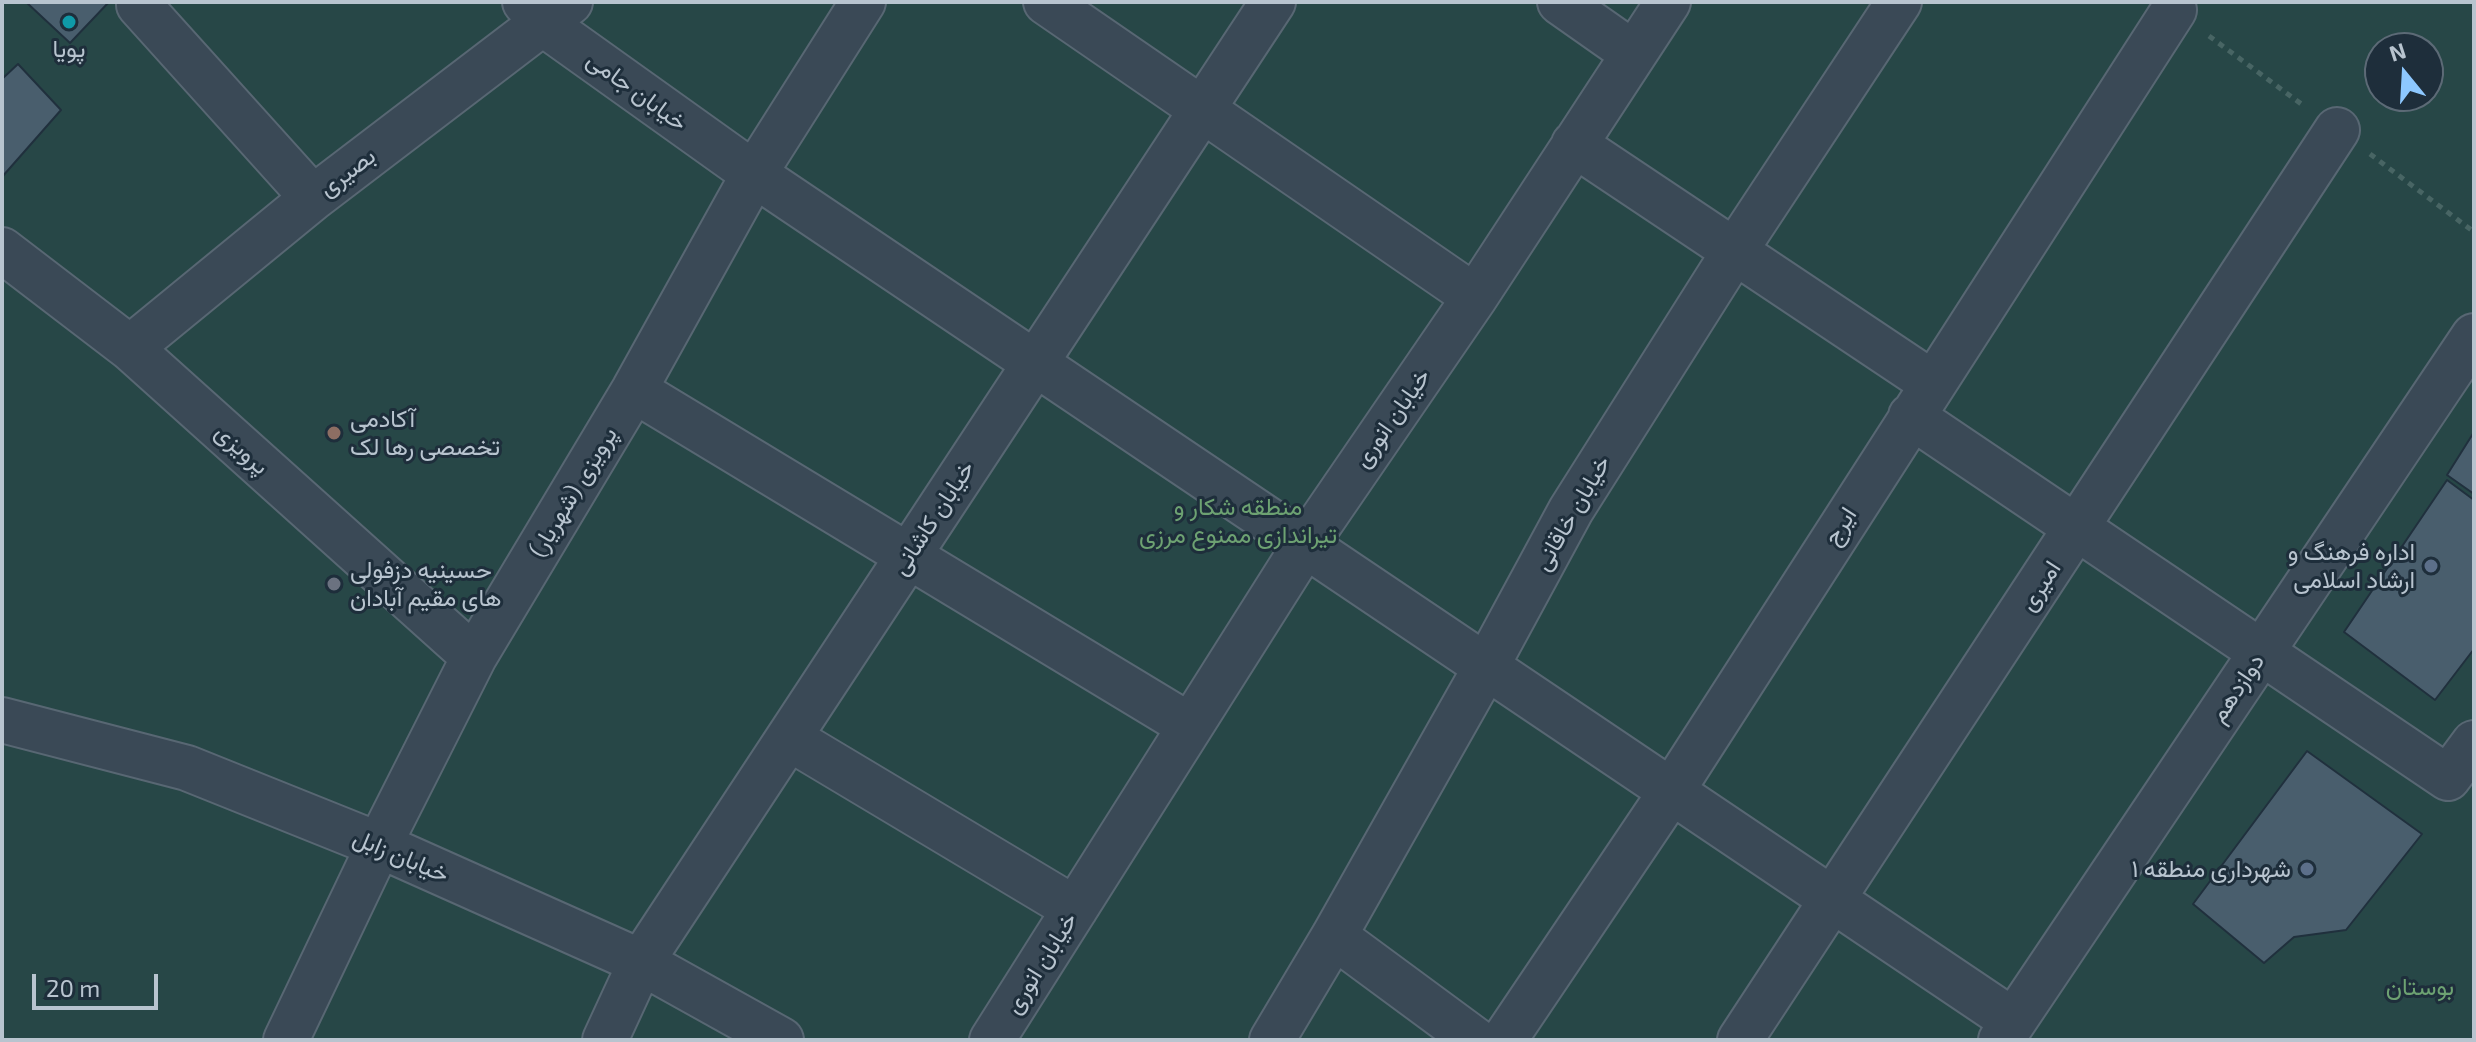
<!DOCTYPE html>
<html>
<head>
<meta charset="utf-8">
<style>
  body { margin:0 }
  #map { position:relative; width:2476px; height:1042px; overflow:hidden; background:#253847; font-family:"Exo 2",sans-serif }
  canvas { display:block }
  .frame { position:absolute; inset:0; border:4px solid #b8c4cf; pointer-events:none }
  .north { position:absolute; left:2364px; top:32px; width:80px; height:80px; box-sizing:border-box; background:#1e2e3b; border:2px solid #5c6a76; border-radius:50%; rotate:342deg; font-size:22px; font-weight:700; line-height:32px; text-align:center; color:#b8c4cf }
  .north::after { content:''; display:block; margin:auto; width:28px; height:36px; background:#8dc8ff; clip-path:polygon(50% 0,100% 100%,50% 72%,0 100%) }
  .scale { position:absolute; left:32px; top:974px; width:126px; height:36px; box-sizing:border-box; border:4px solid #b8c4cf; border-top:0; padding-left:10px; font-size:24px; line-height:28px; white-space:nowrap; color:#b8c4cf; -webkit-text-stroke:6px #1e2e3b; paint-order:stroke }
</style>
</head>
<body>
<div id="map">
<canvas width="2476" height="1042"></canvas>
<div class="frame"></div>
<div class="north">N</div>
<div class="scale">20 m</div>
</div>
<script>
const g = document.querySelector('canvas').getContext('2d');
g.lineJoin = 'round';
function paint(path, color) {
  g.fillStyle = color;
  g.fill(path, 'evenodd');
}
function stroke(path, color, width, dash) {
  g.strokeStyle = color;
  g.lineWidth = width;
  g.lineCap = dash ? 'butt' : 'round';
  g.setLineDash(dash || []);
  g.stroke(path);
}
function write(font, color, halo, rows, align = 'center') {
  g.font = font + ' "Exo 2",Vazirmatn,sans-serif';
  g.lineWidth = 6;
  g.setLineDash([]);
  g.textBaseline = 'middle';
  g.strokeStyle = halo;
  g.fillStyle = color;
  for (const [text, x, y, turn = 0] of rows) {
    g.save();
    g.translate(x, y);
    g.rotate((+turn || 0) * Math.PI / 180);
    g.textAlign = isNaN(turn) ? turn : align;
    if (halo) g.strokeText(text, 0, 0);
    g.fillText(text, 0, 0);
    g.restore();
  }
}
const green = new Path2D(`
  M 2,2 L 2474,2 L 2474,1040 L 2,1040 ZM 2380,48 L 2428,48 L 2428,96 L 2380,96 Z`);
const building = new Path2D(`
  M 26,2 L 109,2 L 70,43 Z
  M 18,64 L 61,110 L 2,177 L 2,79 Z
  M 2474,432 L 2474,494 L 2447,475 Z
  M 2447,480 L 2474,500 L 2474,649 L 2435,700 L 2344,632 Z
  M 2307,751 L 2422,834 L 2346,930 L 2294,937 L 2264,963 L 2193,904 Z`);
const path = new Path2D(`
  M 2209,36 L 2304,106
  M 2370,154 L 2474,232`);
const minor = new Path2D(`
  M 525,2 L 544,24 L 754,174 L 2013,1021
  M 1046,2 L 1475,297
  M 1560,2 L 1634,54
  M 139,5 L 313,198
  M 1574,144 L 1932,383
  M 2,250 L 130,348 L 474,657
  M 130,348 L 313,198 L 570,2
  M 634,390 L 1190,726
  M 1911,416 L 2448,778 L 2474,743
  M 2,720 L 187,768 L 379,845 L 641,962 L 781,1040
  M 789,738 L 1075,909
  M 1334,936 L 1475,1040
  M 286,1040 L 379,845 L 474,657 L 634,390 L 754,174 L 863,2
  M 605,1040 L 641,962 L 1273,2
  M 992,1040 L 1305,545 L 1475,297 L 1668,2
  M 1272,1040 L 1334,936 L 1486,667 L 1571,510 L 1736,249 L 1899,2
  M 1504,1040 L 1671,792 L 2174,10
  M 1740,1040 L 2337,130
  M 2001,1040 L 2474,336`);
const markers = [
  [69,22,8,"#0f9aa8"],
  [334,433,8,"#8d6e63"],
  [2431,566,8,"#5c6f8a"],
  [334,584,8,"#6b7280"],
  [2307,869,8,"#5c6f8a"]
];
const poiNames = [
  ["پویا",69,49,"center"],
  ["آکادمی",350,419],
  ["تخصصی رها لک",350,447],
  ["اداره فرهنگ و",2415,552,"right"],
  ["ارشاد اسلامی",2415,580,"right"],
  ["حسینیه دزفولی",350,570],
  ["های مقیم آبادان",350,598],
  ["شهرداری منطقه ۱",2291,869,"right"]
];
const streetNames = [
  ["خیابان جامی",637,91,36],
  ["بصیری",347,172,-37],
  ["خیابان انوری",1392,418,-55],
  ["پرویزی",242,449,42],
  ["پرویزی (شهریار)",573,492,-59],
  ["خیابان خاقانی",1572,513,-60],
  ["خیابان کاشانی",933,518,-57],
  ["ایرج",1840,526,-57],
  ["امیری",2040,586,-57],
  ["دوازدهم",2237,688,-56],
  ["خیابان زابل",401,856,23],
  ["خیابان انوری",1041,963,-58]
];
const parkNames = [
  ["منطقه شکار و",1238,507],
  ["تیراندازی ممنوع مرزی",1238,535],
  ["بوستان",2420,987]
];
paint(green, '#274747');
paint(building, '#495e6d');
stroke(building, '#20303d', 2);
stroke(minor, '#586773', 48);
stroke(path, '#486564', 5, [6, 6]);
stroke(minor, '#3a4956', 44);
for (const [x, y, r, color] of markers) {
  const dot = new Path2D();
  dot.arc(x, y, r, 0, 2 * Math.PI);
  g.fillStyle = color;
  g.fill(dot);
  stroke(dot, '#1e2e3b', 3);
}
write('24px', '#b8c4cf', '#1e2e3b', poiNames, 'left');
write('24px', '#b8c4cf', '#1e2e3b', streetNames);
write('24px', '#6da272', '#1e2e3b', parkNames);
</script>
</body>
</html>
